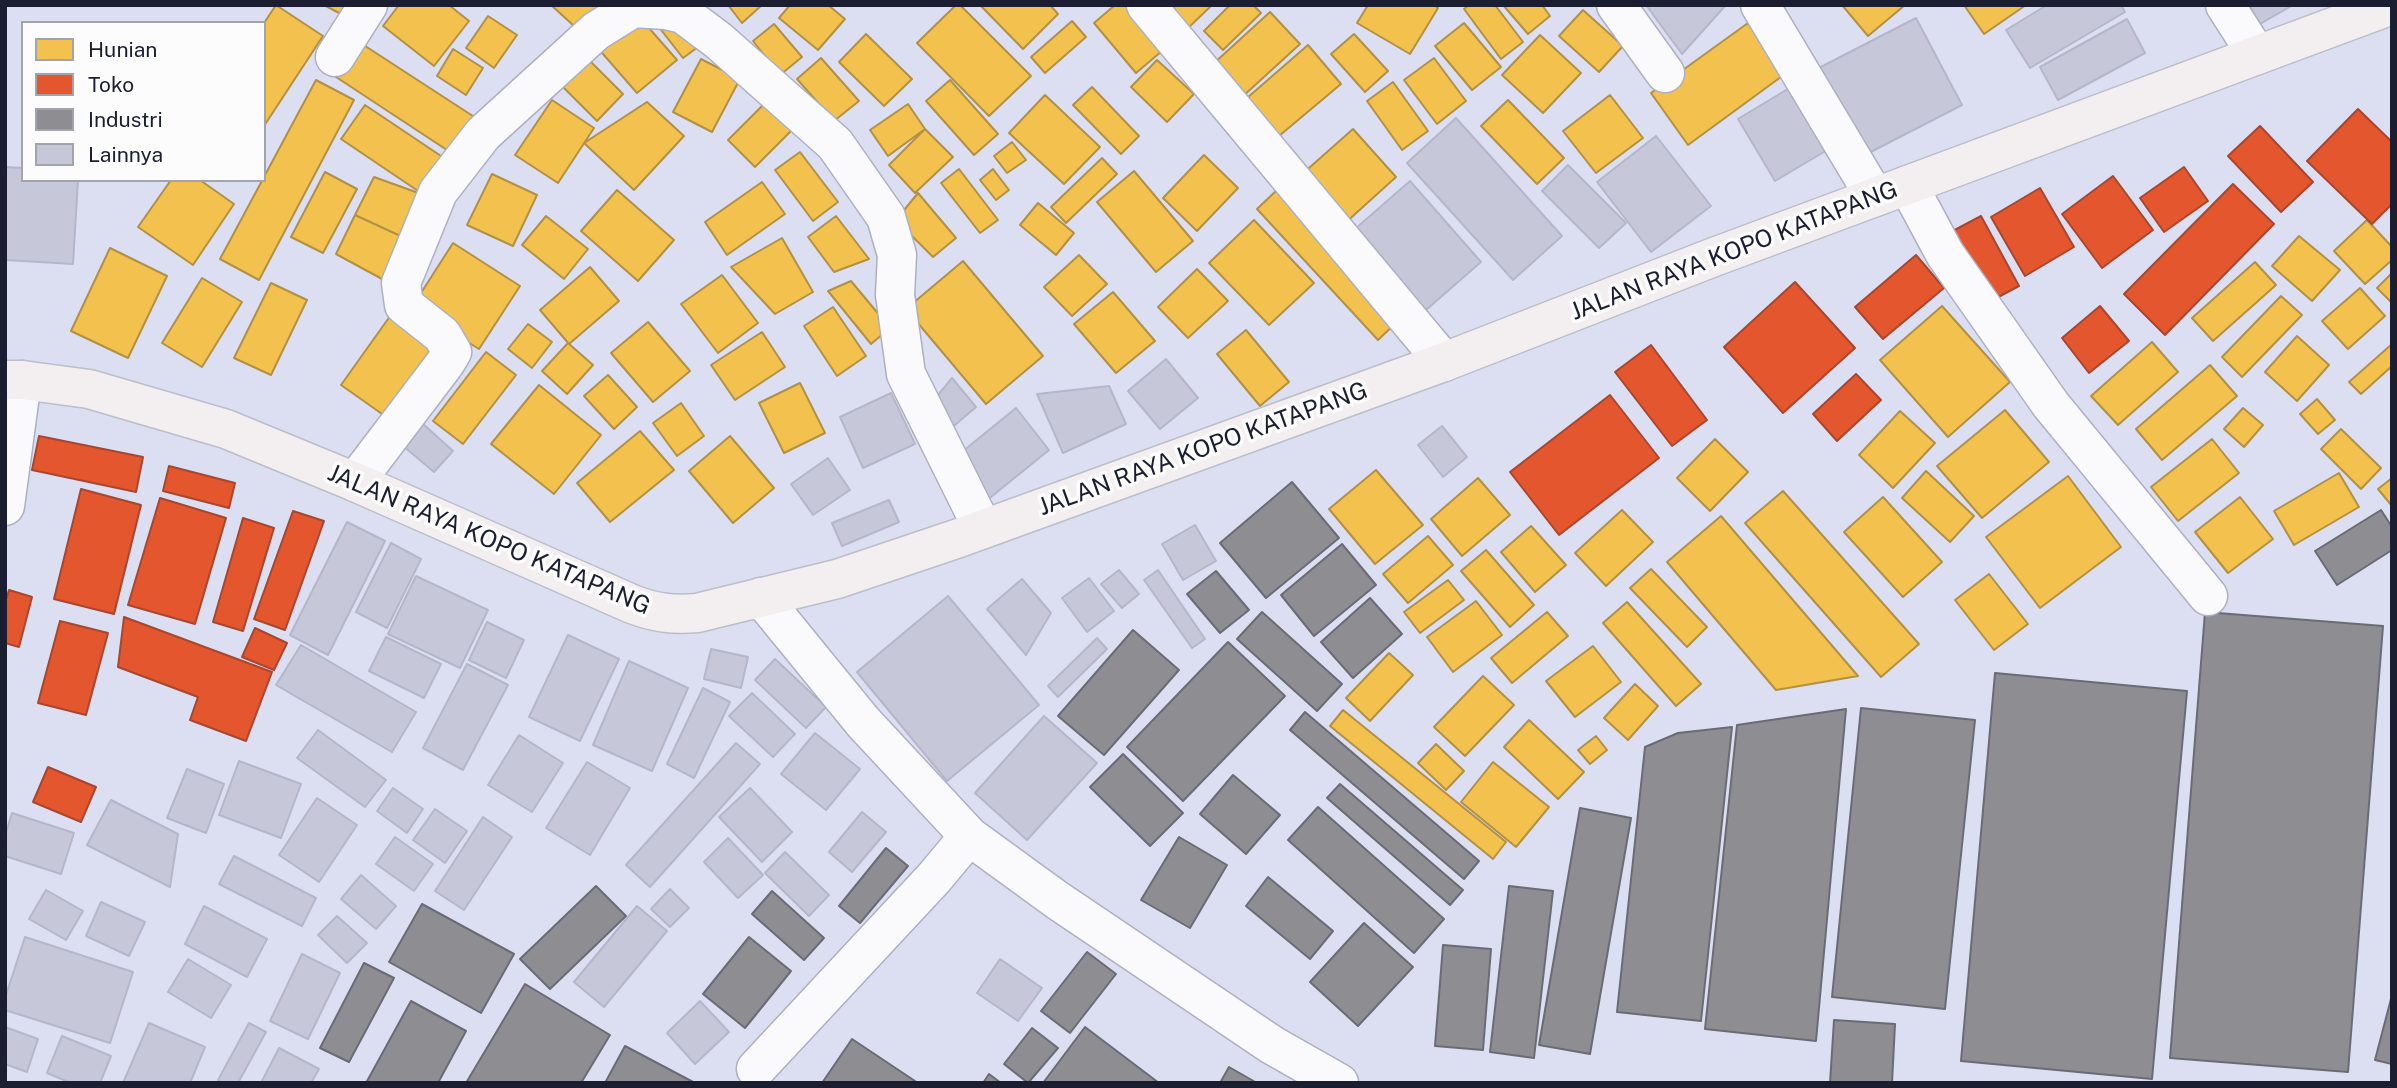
<!DOCTYPE html>
<html>
<head>
<meta charset="utf-8">
<style>
  body { margin:0 }
  #map { position:relative; width:2397px; height:1088px; overflow:hidden; background:#dbdff1; font-family:"Public Sans",sans-serif }
  canvas { display:block }
  .frame { position:absolute; inset:0; border:7px solid #1b1d31; pointer-events:none }
  .legend { position:absolute; left:21px; top:21px; width:245px; height:161px; box-sizing:border-box; background:#fcfcfc; border:2px solid #a2a3ab; margin:0; padding:9px 12px; list-style:none; font-size:21px; color:#1b1d31 }
  .legend li { display:flex; align-items:center; gap:14px; height:35px }
  .legend b { width:35px; border:2px solid #a2a3ab }
</style>
</head>
<body>
<div id="map">
<canvas width="2397" height="1088"></canvas>
<div class="frame"></div>
<ul class="legend">
<li><b style="height:19px;background:#f2c14e"></b>Hunian</li>
<li><b style="height:19px;background:#e4572e"></b>Toko</li>
<li><b style="height:19px;background:#8d8d92"></b>Industri</li>
<li><b style="height:19px;background:#c6c8da"></b>Lainnya</li>
</ul>
</div>
<script>
const g = document.querySelector('canvas').getContext('2d');
g.lineJoin = 'round';
function paint(path, color) {
  g.fillStyle = color;
  g.fill(path, 'evenodd');
}
function stroke(path, color, width, dash) {
  g.strokeStyle = color;
  g.lineWidth = width;
  g.lineCap = dash ? 'butt' : 'round';
  g.setLineDash(dash || []);
  g.stroke(path);
}
function write(font, color, halo, rows, align = 'center') {
  g.font = font + ' "Public Sans",sans-serif';
  g.lineWidth = 7;
  g.setLineDash([]);
  g.textBaseline = 'middle';
  g.strokeStyle = halo;
  g.fillStyle = color;
  for (const [text, x, y, turn = 0] of rows) {
    g.save();
    g.translate(x, y);
    g.rotate((+turn || 0) * Math.PI / 180);
    g.textAlign = isNaN(turn) ? turn : align;
    if (halo) g.strokeText(text, 0, 0);
    g.fillText(text, 0, 0);
    g.restore();
  }
}
const homes = new Path2D(`
  M 276,5 L 323,36 L 264,126 L 264,23 Z
  M 324,5 L 360,5 L 352,20 Z
  M 399,5 L 449,5 L 469,21 L 434,66 L 383,26 Z
  M 551,5 L 612,5 L 585,36 Z
  M 728,5 L 762,5 L 742,23 Z
  M 790,5 L 828,5 L 845,19 L 818,50 L 779,18 Z
  M 956,5 L 960,5 L 1031,76 L 989,116 L 917,43 Z
  M 980,5 L 1050,5 L 1058,14 L 1023,49 Z
  M 1115,5 L 1135,5 L 1169,45 L 1136,73 L 1094,23 Z
  M 1172,5 L 1212,5 L 1186,30 L 1167,10 Z
  M 1230,5 L 1253,5 L 1261,13 L 1223,50 L 1204,31 Z
  M 1368,5 L 1434,5 L 1438,8 L 1410,54 L 1357,23 Z
  M 1469,5 L 1495,5 L 1523,42 L 1501,59 L 1464,9 Z
  M 1503,5 L 1542,5 L 1550,16 L 1528,34 Z
  M 1842,5 L 1905,5 L 1868,36 Z
  M 1964,5 L 2026,5 L 1984,34 Z
  M 1583,10 L 1623,46 L 1599,72 L 1559,36 Z
  M 635,12 L 677,60 L 637,93 L 596,46 Z
  M 1270,12 L 1300,44 L 1241,98 L 1212,65 Z
  M 674,14 L 698,47 L 683,58 L 658,26 Z
  M 488,16 L 517,35 L 494,68 L 466,48 Z
  M 1072,21 L 1086,37 L 1045,73 L 1031,57 Z
  M 1464,23 L 1501,67 L 1472,90 L 1435,46 Z
  M 1748,23 L 1785,74 L 1688,145 L 1651,93 Z
  M 774,24 L 802,57 L 780,75 L 753,41 Z
  M 866,34 L 912,79 L 884,106 L 839,62 Z
  M 1354,34 L 1388,71 L 1365,92 L 1331,54 Z
  M 1540,35 L 1581,73 L 1543,113 L 1502,75 Z
  M 356,40 L 479,120 L 456,156 L 333,75 Z
  M 1308,45 L 1341,84 L 1279,136 L 1247,98 Z
  M 453,49 L 483,68 L 466,95 L 437,76 Z
  M 821,58 L 859,101 L 834,121 L 797,79 Z
  M 1434,58 L 1466,101 L 1437,124 L 1404,80 Z
  M 588,59 L 623,94 L 597,121 L 561,85 Z
  M 701,59 L 740,79 L 712,132 L 673,112 Z
  M 1157,60 L 1194,94 L 1167,122 L 1131,87 Z
  M 316,80 L 354,100 L 259,280 L 220,259 Z
  M 950,80 L 998,134 L 974,155 L 926,101 Z
  M 1393,82 L 1428,131 L 1402,150 L 1367,101 Z
  M 1092,87 L 1139,136 L 1121,154 L 1073,105 Z
  M 1045,95 L 1100,147 L 1064,184 L 1009,133 Z
  M 1610,95 L 1643,138 L 1596,173 L 1563,131 Z
  M 552,100 L 594,128 L 558,183 L 515,155 Z
  M 1508,100 L 1564,158 L 1537,184 L 1481,126 Z
  M 647,102 L 684,136 L 634,190 L 584,143 Z
  M 766,102 L 793,129 L 755,167 L 728,140 Z
  M 908,104 L 925,129 L 888,156 L 870,130 Z
  M 365,105 L 447,160 L 424,195 L 341,139 Z
  M 925,129 L 953,157 L 915,193 L 889,165 Z
  M 1353,129 L 1396,177 L 1343,225 L 1300,176 Z
  M 1012,142 L 1026,160 L 1007,173 L 994,156 Z
  M 800,152 L 838,202 L 813,221 L 775,170 Z
  M 1204,155 L 1238,188 L 1197,231 L 1163,198 Z
  M 1102,158 L 1117,174 L 1066,223 L 1051,207 Z
  M 959,169 L 998,220 L 980,233 L 941,183 Z
  M 993,169 L 1009,190 L 996,200 L 980,180 Z
  M 1134,171 L 1193,241 L 1156,272 L 1097,202 Z
  M 325,172 L 357,189 L 323,253 L 291,237 Z
  M 492,174 L 537,195 L 513,246 L 467,225 Z
  M 374,177 L 424,195 L 407,239 L 355,215 Z
  M 171,180 L 200,180 L 234,204 L 193,265 L 138,227 Z
  M 762,182 L 785,214 L 727,255 L 705,222 Z
  M 1278,189 L 1399,320 L 1378,340 L 1257,209 Z
  M 617,190 L 674,240 L 638,281 L 581,231 Z
  M 918,193 L 956,238 L 933,257 L 896,220 Z
  M 1038,203 L 1074,233 L 1056,255 L 1020,225 Z
  M 355,215 L 407,239 L 395,286 L 336,254 Z
  M 546,216 L 588,249 L 564,279 L 522,245 Z
  M 836,216 L 869,259 L 834,272 L 808,237 Z
  M 1254,220 L 1314,283 L 1269,325 L 1209,263 Z
  M 2367,220 L 2392,247 L 2392,260 L 2365,284 L 2334,251 Z
  M 2299,236 L 2340,270 L 2312,301 L 2272,266 Z
  M 782,238 L 813,292 L 775,314 L 731,267 Z
  M 453,243 L 520,286 L 479,349 L 412,307 Z
  M 110,248 L 167,276 L 128,358 L 71,331 Z
  M 1079,255 L 1107,284 L 1072,316 L 1044,287 Z
  M 963,261 L 1043,356 L 986,404 L 906,309 Z
  M 2255,262 L 2276,285 L 2213,341 L 2192,318 Z
  M 590,267 L 619,301 L 569,344 L 540,310 Z
  M 1197,269 L 1228,301 L 1188,338 L 1158,307 Z
  M 2392,273 L 2392,303 L 2377,288 Z
  M 722,275 L 758,323 L 718,353 L 681,304 Z
  M 202,278 L 242,302 L 202,367 L 162,343 Z
  M 851,281 L 890,328 L 871,344 L 828,291 Z
  M 271,283 L 307,300 L 271,375 L 234,358 Z
  M 2360,288 L 2385,316 L 2348,349 L 2322,321 Z
  M 1113,292 L 1155,341 L 1116,373 L 1074,324 Z
  M 2281,296 L 2302,315 L 2242,377 L 2222,357 Z
  M 1942,306 L 2010,382 L 1948,437 L 1880,360 Z
  M 833,307 L 866,356 L 837,376 L 804,326 Z
  M 393,312 L 444,348 L 392,421 L 341,385 Z
  M 648,322 L 690,371 L 653,402 L 611,353 Z
  M 528,324 L 552,342 L 532,368 L 508,349 Z
  M 1246,330 L 1289,382 L 1260,406 L 1217,354 Z
  M 762,332 L 785,367 L 735,400 L 711,365 Z
  M 2297,336 L 2329,365 L 2297,401 L 2265,372 Z
  M 2152,342 L 2178,372 L 2118,425 L 2091,396 Z
  M 568,343 L 593,365 L 567,394 L 542,371 Z
  M 2392,344 L 2392,366 L 2361,394 L 2349,382 Z
  M 486,352 L 516,375 L 463,444 L 433,421 Z
  M 2210,365 L 2237,396 L 2162,460 L 2136,429 Z
  M 608,375 L 637,407 L 614,429 L 584,396 Z
  M 800,383 L 825,433 L 784,453 L 759,403 Z
  M 539,385 L 601,435 L 554,494 L 491,444 Z
  M 2317,399 L 2335,420 L 2318,434 L 2300,414 Z
  M 681,403 L 704,436 L 677,456 L 653,423 Z
  M 2243,408 L 2263,425 L 2244,447 L 2224,429 Z
  M 2005,410 L 2049,462 L 1982,518 L 1937,466 Z
  M 1900,411 L 1935,443 L 1893,488 L 1859,455 Z
  M 2341,429 L 2381,468 L 2361,489 L 2321,449 Z
  M 640,431 L 674,470 L 610,522 L 577,483 Z
  M 730,436 L 774,488 L 733,523 L 689,471 Z
  M 1715,439 L 1748,472 L 1710,511 L 1677,478 Z
  M 2212,439 L 2239,473 L 2178,521 L 2151,487 Z
  M 1376,470 L 1423,525 L 1375,564 L 1329,509 Z
  M 1926,471 L 1974,516 L 1950,542 L 1902,498 Z
  M 2339,473 L 2359,507 L 2294,545 L 2274,511 Z
  M 2068,476 L 2121,547 L 2040,608 L 1986,537 Z
  M 1478,478 L 1510,515 L 1462,556 L 1431,519 Z
  M 2392,478 L 2392,506 L 2378,489 Z
  M 1783,491 L 1919,644 L 1881,677 L 1745,523 Z
  M 1883,497 L 1942,562 L 1903,597 L 1844,532 Z
  M 2240,497 L 2273,539 L 2228,573 L 2195,532 Z
  M 1622,510 L 1653,542 L 1606,586 L 1575,553 Z
  M 1721,516 L 1858,676 L 1776,690 L 1667,562 Z
  M 1531,526 L 1566,565 L 1535,592 L 1501,552 Z
  M 1428,536 L 1453,565 L 1408,603 L 1383,574 Z
  M 1486,550 L 1534,605 L 1510,627 L 1461,571 Z
  M 1651,569 L 1707,627 L 1687,647 L 1630,588 Z
  M 1989,574 L 2028,624 L 1994,650 L 1955,600 Z
  M 1448,580 L 1464,600 L 1420,633 L 1404,612 Z
  M 1476,601 L 1502,635 L 1453,672 L 1427,637 Z
  M 1627,602 L 1701,684 L 1676,706 L 1603,623 Z
  M 1547,612 L 1568,636 L 1512,683 L 1491,658 Z
  M 1593,646 L 1621,682 L 1575,717 L 1546,681 Z
  M 1389,653 L 1413,675 L 1370,721 L 1346,698 Z
  M 1483,676 L 1514,705 L 1465,756 L 1434,727 Z
  M 1635,684 L 1658,706 L 1628,740 L 1604,718 Z
  M 1343,710 L 1506,842 L 1493,859 L 1330,726 Z
  M 1529,720 L 1584,772 L 1558,799 L 1504,747 Z
  M 1596,736 L 1607,750 L 1590,764 L 1578,750 Z
  M 1436,744 L 1464,771 L 1446,790 L 1418,763 Z
  M 1493,762 L 1549,807 L 1516,847 L 1461,802 Z`);
const shops = new Path2D(`
  M 2358,109 L 2392,142 L 2392,204 L 2372,224 L 2307,161 Z
  M 2260,126 L 2313,182 L 2281,212 L 2228,156 Z
  M 2184,167 L 2208,201 L 2164,232 L 2140,198 Z
  M 2113,176 L 2153,230 L 2102,268 L 2062,214 Z
  M 2233,184 L 2274,224 L 2165,335 L 2124,294 Z
  M 2040,188 L 2074,247 L 2025,276 L 1991,217 Z
  M 1981,216 L 2019,286 L 1987,303 L 1949,233 Z
  M 1916,255 L 1944,288 L 1883,339 L 1855,307 Z
  M 1795,282 L 1855,348 L 1783,413 L 1724,347 Z
  M 2100,306 L 2129,341 L 2089,373 L 2062,338 Z
  M 1651,345 L 1707,420 L 1672,446 L 1615,372 Z
  M 1856,374 L 1881,400 L 1837,441 L 1813,414 Z
  M 1610,395 L 1659,458 L 1559,535 L 1510,472 Z
  M 39,436 L 143,457 L 136,492 L 32,470 Z
  M 169,466 L 235,483 L 229,508 L 163,491 Z
  M 81,489 L 141,505 L 114,614 L 54,599 Z
  M 160,498 L 226,518 L 195,624 L 128,605 Z
  M 293,511 L 324,521 L 285,630 L 254,619 Z
  M 243,518 L 274,528 L 243,631 L 213,622 Z
  M 9,590 L 32,597 L 19,647 L 5,643 L 5,603 Z
  M 124,617 L 272,672 L 246,741 L 190,720 L 198,697 L 118,667 Z
  M 60,621 L 108,633 L 86,715 L 38,703 Z
  M 255,628 L 287,643 L 274,670 L 242,657 Z
  M 48,767 L 96,787 L 81,822 L 33,802 Z`);
const industry = new Path2D(`
  M 1292,482 L 1339,538 L 1266,598 L 1220,543 Z
  M 2381,510 L 2392,527 L 2392,550 L 2337,585 L 2315,551 Z
  M 1342,544 L 1376,585 L 1314,636 L 1281,595 Z
  M 1216,571 L 1249,610 L 1220,633 L 1187,594 Z
  M 1370,598 L 1402,634 L 1353,678 L 1321,642 Z
  M 1262,612 L 1342,684 L 1317,711 L 1237,639 Z
  M 2205,612 L 2383,626 L 2348,1072 L 2170,1058 Z
  M 1133,630 L 1179,670 L 1104,755 L 1058,716 Z
  M 1228,642 L 1285,696 L 1183,801 L 1127,747 Z
  M 1995,673 L 2187,691 L 2152,1079 L 1961,1061 Z
  M 1861,708 L 1975,720 L 1945,1009 L 1832,997 Z
  M 1846,709 L 1816,1041 L 1705,1029 L 1737,725 Z
  M 1305,712 L 1479,861 L 1464,879 L 1290,730 Z
  M 1732,727 L 1701,1021 L 1617,1012 L 1645,747 L 1678,733 Z
  M 1123,754 L 1183,813 L 1150,846 L 1090,787 Z
  M 1233,775 L 1280,815 L 1246,854 L 1200,814 Z
  M 1340,784 L 1463,890 L 1450,905 L 1327,798 Z
  M 1318,807 L 1444,919 L 1414,953 L 1288,840 Z
  M 1580,808 L 1631,818 L 1590,1054 L 1539,1045 Z
  M 1179,837 L 1227,865 L 1190,928 L 1141,900 Z
  M 886,848 L 908,866 L 860,923 L 839,906 Z
  M 1268,877 L 1333,931 L 1310,959 L 1246,906 Z
  M 596,886 L 626,916 L 550,989 L 520,959 Z
  M 1509,886 L 1553,891 L 1534,1058 L 1490,1052 Z
  M 772,891 L 824,938 L 804,960 L 752,914 Z
  M 422,904 L 514,954 L 481,1013 L 389,962 Z
  M 1364,923 L 1413,967 L 1358,1026 L 1310,982 Z
  M 749,937 L 791,971 L 745,1028 L 703,994 Z
  M 1443,945 L 1491,949 L 1483,1050 L 1435,1046 Z
  M 1087,952 L 1116,974 L 1070,1033 L 1041,1011 Z
  M 364,963 L 394,978 L 349,1062 L 320,1048 Z
  M 525,984 L 610,1035 L 581,1083 L 466,1083 Z
  M 2392,995 L 2392,1064 L 2375,1060 Z
  M 411,1001 L 466,1031 L 438,1083 L 366,1083 Z
  M 1834,1020 L 1895,1024 L 1892,1083 L 1830,1083 Z
  M 1085,1027 L 1159,1083 L 1043,1083 Z
  M 1032,1028 L 1058,1048 L 1028,1083 L 1004,1064 Z
  M 852,1039 L 918,1083 L 822,1083 Z
  M 625,1046 L 695,1083 L 605,1083 Z
  M 1229,1067 L 1257,1083 L 1220,1083 Z
  M 989,1074 L 1001,1083 L 983,1083 Z`);
const building = new Path2D(`
  M 1646,5 L 1726,5 L 1682,54 Z
  M 2047,5 L 2121,5 L 2125,12 L 2030,68 L 2006,30 Z
  M 2249,5 L 2293,5 L 2260,24 Z
  M 1916,18 L 1962,105 L 1859,158 L 1813,71 Z
  M 2127,19 L 2145,53 L 2058,100 L 2040,67 Z
  M 1796,84 L 1834,146 L 1775,181 L 1738,119 Z
  M 1456,118 L 1562,236 L 1513,280 L 1407,163 Z
  M 1656,136 L 1711,206 L 1651,252 L 1597,182 Z
  M 1568,165 L 1626,223 L 1599,248 L 1542,191 Z
  M 5,167 L 23,168 L 23,180 L 78,180 L 73,264 L 5,260 Z
  M 1410,181 L 1481,262 L 1418,317 L 1347,236 Z
  M 1166,359 L 1198,398 L 1160,429 L 1128,391 Z
  M 952,378 L 976,407 L 949,430 L 929,406 Z
  M 1109,386 L 1126,424 L 1063,453 L 1037,394 Z
  M 891,393 L 915,444 L 863,468 L 840,417 Z
  M 1016,408 L 1049,450 L 986,501 L 952,460 Z
  M 422,423 L 453,451 L 434,472 L 402,445 Z
  M 1442,426 L 1467,457 L 1443,477 L 1418,445 Z
  M 828,458 L 850,490 L 813,515 L 791,484 Z
  M 889,500 L 899,522 L 842,546 L 832,523 Z
  M 347,522 L 385,541 L 328,655 L 290,635 Z
  M 1195,525 L 1216,561 L 1183,580 L 1162,544 Z
  M 391,543 L 421,559 L 387,628 L 356,612 Z
  M 1119,570 L 1139,594 L 1122,608 L 1101,584 Z
  M 1158,570 L 1205,639 L 1192,648 L 1144,580 Z
  M 416,576 L 488,610 L 460,668 L 388,634 Z
  M 1089,578 L 1114,611 L 1087,632 L 1062,598 Z
  M 1022,579 L 1051,613 L 1026,655 L 987,609 Z
  M 948,596 L 1039,705 L 947,781 L 857,672 Z
  M 487,622 L 524,640 L 506,678 L 469,660 Z
  M 568,635 L 619,659 L 580,741 L 529,717 Z
  M 386,637 L 441,664 L 424,698 L 369,671 Z
  M 1097,638 L 1107,649 L 1058,697 L 1048,686 Z
  M 301,645 L 416,712 L 392,752 L 276,685 Z
  M 711,649 L 748,657 L 741,688 L 704,679 Z
  M 775,659 L 826,707 L 806,728 L 755,680 Z
  M 629,661 L 688,688 L 652,771 L 593,745 Z
  M 467,664 L 508,685 L 463,770 L 423,748 Z
  M 703,688 L 730,702 L 694,778 L 667,764 Z
  M 752,693 L 795,734 L 773,757 L 729,716 Z
  M 1044,716 L 1097,763 L 1027,840 L 975,793 Z
  M 318,730 L 386,780 L 365,807 L 297,758 Z
  M 815,733 L 860,769 L 826,810 L 781,774 Z
  M 519,735 L 563,763 L 532,812 L 488,785 Z
  M 736,743 L 760,764 L 650,887 L 626,865 Z
  M 239,761 L 301,784 L 281,838 L 219,815 Z
  M 587,762 L 630,788 L 590,855 L 546,828 Z
  M 187,769 L 224,784 L 206,833 L 167,818 Z
  M 393,788 L 423,809 L 407,833 L 377,811 Z
  M 750,788 L 792,832 L 762,862 L 719,817 Z
  M 317,798 L 357,825 L 319,882 L 279,855 Z
  M 111,800 L 178,834 L 170,887 L 87,845 Z
  M 435,809 L 467,831 L 445,863 L 413,840 Z
  M 862,812 L 886,832 L 852,872 L 829,852 Z
  M 12,813 L 74,833 L 61,874 L 5,856 L 5,836 Z
  M 483,817 L 512,837 L 464,910 L 435,891 Z
  M 395,837 L 433,864 L 414,891 L 376,864 Z
  M 728,838 L 763,875 L 738,898 L 704,862 Z
  M 785,852 L 829,895 L 809,916 L 765,873 Z
  M 234,856 L 316,898 L 302,926 L 219,884 Z
  M 361,875 L 396,906 L 376,929 L 341,899 Z
  M 670,889 L 689,908 L 670,927 L 651,909 Z
  M 46,890 L 83,911 L 66,940 L 29,919 Z
  M 101,902 L 145,922 L 129,956 L 86,936 Z
  M 204,906 L 267,939 L 247,977 L 185,944 Z
  M 637,906 L 667,931 L 604,1007 L 574,982 Z
  M 337,916 L 367,943 L 347,963 L 318,935 Z
  M 25,937 L 133,972 L 110,1043 L 5,1010 L 5,998 Z
  M 302,954 L 340,973 L 308,1039 L 270,1021 Z
  M 188,959 L 231,985 L 211,1018 L 168,992 Z
  M 1000,959 L 1042,988 L 1018,1021 L 977,993 Z
  M 700,1001 L 729,1032 L 695,1064 L 667,1033 Z
  M 149,1023 L 205,1047 L 190,1083 L 123,1083 Z
  M 249,1023 L 266,1032 L 238,1083 L 222,1083 L 218,1080 Z
  M 5,1027 L 38,1039 L 27,1072 L 5,1064 Z
  M 62,1036 L 111,1056 L 100,1083 L 71,1083 L 47,1073 Z
  M 279,1048 L 319,1069 L 311,1083 L 261,1083 Z`);
const minor = new Path2D(`
  M 1146,5 L 1444,362
  M 1616,5 L 1665,73
  M 1760,5 L 1875,197
  M 2225,5 L 2257,55
  M 335,57 L 368,5
  M 1908,185 L 1945,254 L 2051,405 L 2208,596
  M 355,482 L 446,362 L 452,352 L 442,335 L 404,305 L 401,283 L 438,192 L 483,134 L 596,31 L 633,8 L 666,10 L 683,14 L 719,41 L 835,144 L 886,217 L 897,255 L 895,295 L 906,374 L 983,529
  M 5,506 L 22,380
  M 761,597 L 863,722 L 969,836 L 1057,900 L 1272,1045 L 1339,1083
  M 756,1069 L 934,878 L 969,836`);
const major = new Path2D(`
  M 5,380 L 22,380 L 89,389 L 226,429 L 355,482 L 632,604 C 655,613 673,615 697,613 L 837,579 L 959,538 L 1444,362 L 1714,257 L 2392,5`);
const streetNames = [
  ["JALAN RAYA KOPO KATAPANG",1734,251,-21],
  ["JALAN RAYA KOPO KATAPANG",1203,449,-20],
  ["JALAN RAYA KOPO KATAPANG",489,540,23]
];
paint(homes, '#f2c14e');
stroke(homes, '#b29045', 2);
paint(shops, '#e4572e');
stroke(shops, '#a8462f', 2);
paint(industry, '#8d8d92');
stroke(industry, '#6b6b75', 2);
paint(building, '#c6c8da');
stroke(building, '#b4b7c9', 2);
stroke(minor, '#adb0c2', 41);
stroke(major, '#bcbec9', 41);
stroke(minor, '#fafafd', 38);
stroke(major, '#f3eeef', 38);
write('24px', '#1b1d31', '#fcfcfc', streetNames);
</script>
</body>
</html>
